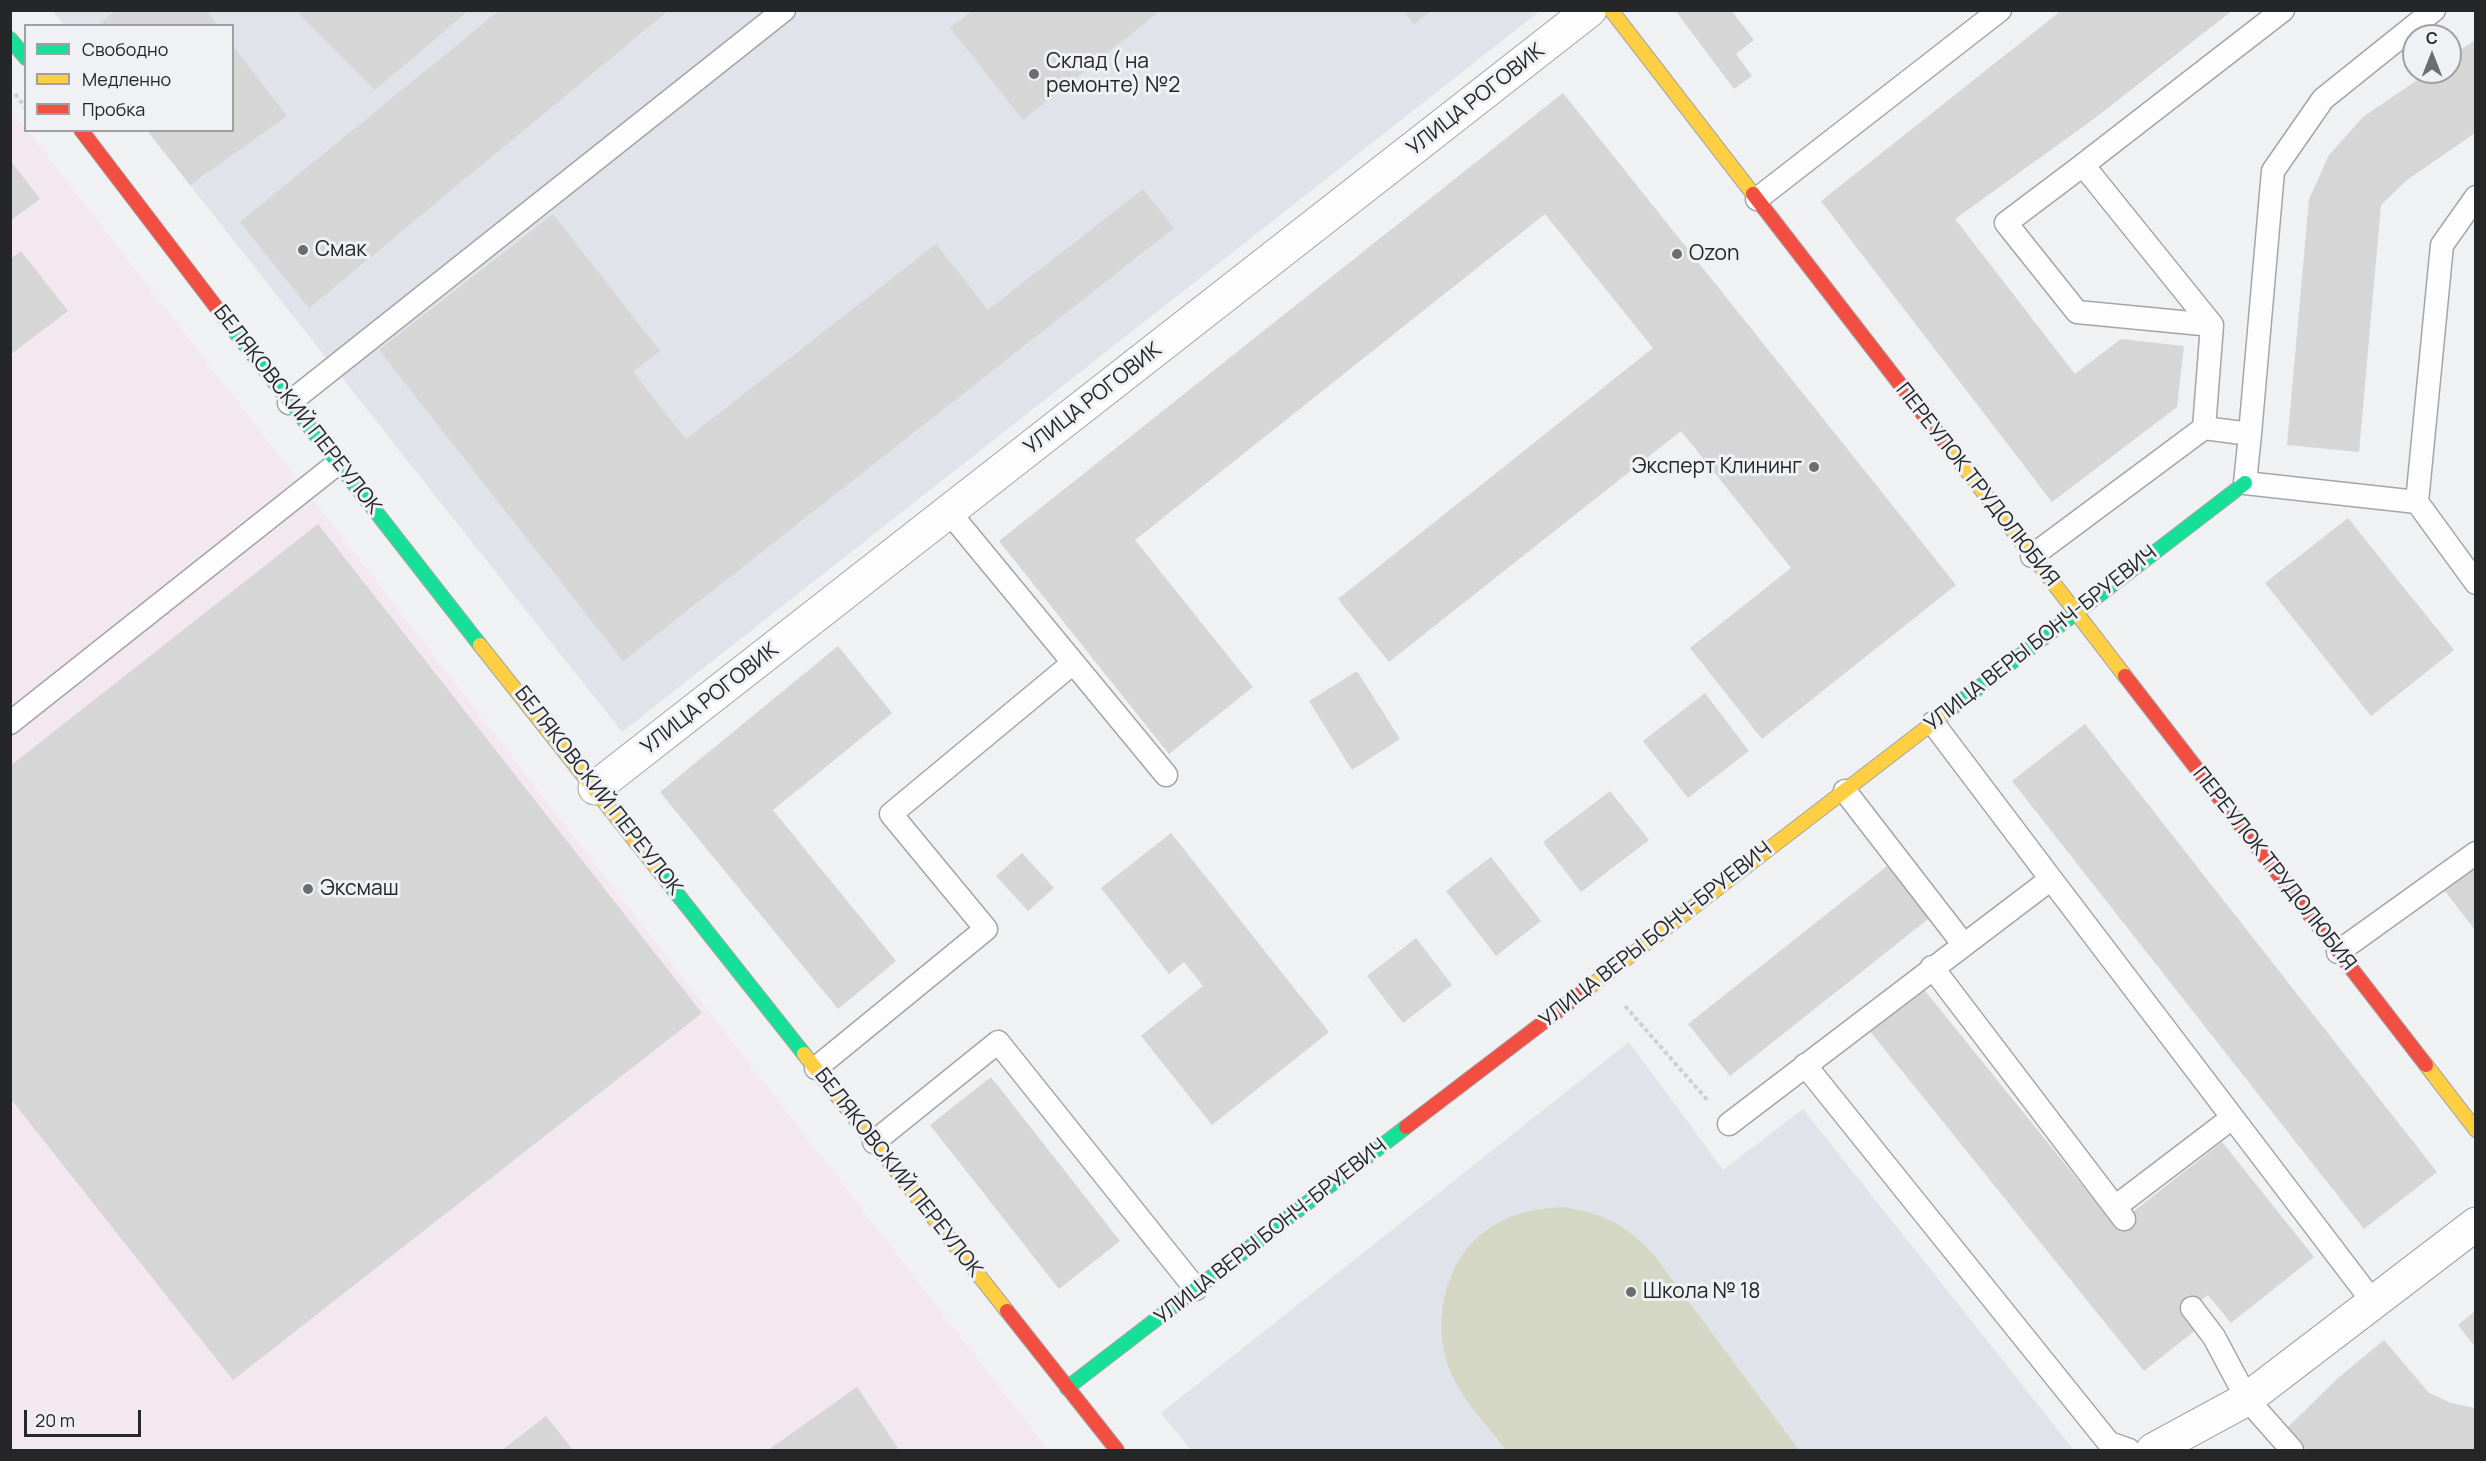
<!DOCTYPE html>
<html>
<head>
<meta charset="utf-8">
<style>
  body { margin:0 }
  #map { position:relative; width:2486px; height:1461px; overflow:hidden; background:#f0f1f3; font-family:Manrope,sans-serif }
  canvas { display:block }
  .frame { position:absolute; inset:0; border:12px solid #252627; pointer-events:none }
  .legend { position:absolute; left:24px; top:24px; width:210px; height:108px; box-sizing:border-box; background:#eff1f4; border:2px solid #9ea0a2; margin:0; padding:8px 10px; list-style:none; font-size:18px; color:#252627 }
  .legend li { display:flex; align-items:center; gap:12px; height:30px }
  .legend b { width:30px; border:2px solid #9ea0a2 }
  .north { position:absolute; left:2402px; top:24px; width:60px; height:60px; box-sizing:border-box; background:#eff1f4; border:2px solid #9ea0a2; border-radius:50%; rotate:0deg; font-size:16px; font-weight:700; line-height:24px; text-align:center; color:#252627 }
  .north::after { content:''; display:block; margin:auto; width:21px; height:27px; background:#6c6d6e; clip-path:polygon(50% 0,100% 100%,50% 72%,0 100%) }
  .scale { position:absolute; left:24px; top:1410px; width:117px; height:27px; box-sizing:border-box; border:3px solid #252627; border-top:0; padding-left:8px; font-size:18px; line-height:21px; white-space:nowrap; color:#252627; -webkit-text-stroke:4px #eff1f4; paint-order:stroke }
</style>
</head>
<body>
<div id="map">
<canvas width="2486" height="1461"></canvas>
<div class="frame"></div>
<ul class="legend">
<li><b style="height:8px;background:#16e098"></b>Свободно</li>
<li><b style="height:8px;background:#ffcf43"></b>Медленно</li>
<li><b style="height:8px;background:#f24e42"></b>Пробка</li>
</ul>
<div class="north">С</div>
<div class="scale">20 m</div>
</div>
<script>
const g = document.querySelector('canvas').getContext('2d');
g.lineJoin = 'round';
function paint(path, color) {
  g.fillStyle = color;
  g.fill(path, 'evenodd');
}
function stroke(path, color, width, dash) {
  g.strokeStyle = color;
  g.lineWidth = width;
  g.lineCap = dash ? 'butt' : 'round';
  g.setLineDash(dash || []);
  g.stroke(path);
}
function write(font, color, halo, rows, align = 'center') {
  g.font = font + ' Manrope,sans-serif';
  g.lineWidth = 6;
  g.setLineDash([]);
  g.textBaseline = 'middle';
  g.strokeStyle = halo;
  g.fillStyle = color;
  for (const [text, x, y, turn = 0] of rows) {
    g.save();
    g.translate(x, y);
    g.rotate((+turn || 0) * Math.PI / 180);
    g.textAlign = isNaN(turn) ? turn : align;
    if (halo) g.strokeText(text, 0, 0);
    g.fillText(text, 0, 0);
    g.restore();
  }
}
const built = new Path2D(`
  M 52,11 L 1540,11 L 622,732 L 147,131 L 232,130 L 232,26 L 64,25 Z
  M 1629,1042 L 1723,1170 L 1803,1109 L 2074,1450 L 1191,1450 L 1161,1413 Z`);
const industrial = new Path2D(`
  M 10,108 L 26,130 L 28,131 L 1048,1450 L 11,1450 Z`);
const green = new Path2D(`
  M 1563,1207 C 1603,1213 1625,1224 1653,1254 L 1799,1450 L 1506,1450 C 1487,1425 1460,1398 1449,1368 C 1428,1309 1452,1238 1513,1216 C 1530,1210 1545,1208 1563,1207 Z`);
const building = new Path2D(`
  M 116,10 L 213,10 L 208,13 L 218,26 L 97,26 Z
  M 295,10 L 469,10 L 375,90 Z
  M 500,10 L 669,10 L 309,308 L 240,222 Z
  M 973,10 L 1161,10 L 1023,120 L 950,28 Z
  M 1403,10 L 1432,10 L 1414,24 Z
  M 1675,10 L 1731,10 L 1754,40 L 1736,54 L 1752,76 L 1734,89 Z
  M 2062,10 L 2233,10 L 2095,118 L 1955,219 L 2075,374 L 2121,339 L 2184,346 L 2177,407 L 2052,502 L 1821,201 Z
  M 2475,40 L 2475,133 L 2407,180 L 2381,205 L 2359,452 L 2287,445 L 2309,199 L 2329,155 L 2363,117 L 2429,72 L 2450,72 L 2450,57 Z
  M 232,45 L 287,116 L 190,185 L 147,130 L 232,130 Z
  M 1563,93 L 1956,585 L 1762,739 L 1690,648 L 1791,568 L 1681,431 L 1389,662 L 1338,599 L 1653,348 L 1545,214 L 1135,540 L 1253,687 L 1169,754 L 999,541 Z
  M 10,160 L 40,199 L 10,221 Z
  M 1143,189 L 1174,228 L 623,661 L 379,350 L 553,214 L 660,351 L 633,372 L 686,439 L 936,244 L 988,310 Z
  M 21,251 L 68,311 L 10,355 L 10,259 Z
  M 2348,518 L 2454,650 L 2371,716 L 2265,583 Z
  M 318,524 L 702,1013 L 233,1380 L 10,1098 L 10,766 Z
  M 838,646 L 892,713 L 773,810 L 896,961 L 838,1009 L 660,792 Z
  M 1357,671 L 1400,739 L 1352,770 L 1309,701 Z
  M 1705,693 L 1749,751 L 1688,798 L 1643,741 Z
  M 2085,724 L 2437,1172 L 2364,1229 L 2012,781 Z
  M 1610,791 L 1649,840 L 1581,892 L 1543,842 Z
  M 1171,833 L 1329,1032 L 1212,1125 L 1141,1036 L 1203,986 L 1184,962 L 1169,974 L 1101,888 Z
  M 1022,853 L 1054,888 L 1028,911 L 996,876 Z
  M 1491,857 L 1541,921 L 1496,956 L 1446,891 Z
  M 2475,859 L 2475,930 L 2441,886 Z
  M 1891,863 L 1932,916 L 1730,1076 L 1688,1024 Z
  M 1416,938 L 1452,985 L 1403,1023 L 1367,976 Z
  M 1922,987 L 2115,1226 L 2222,1142 L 2314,1257 L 2231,1323 L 2208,1295 L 2185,1313 L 2197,1329 L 2144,1371 L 1869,1030 Z
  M 991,1077 L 1120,1241 L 1059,1289 L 930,1125 Z
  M 2475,1311 L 2475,1347 L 2458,1325 Z
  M 2384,1340 L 2429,1393 L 2451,1403 L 2475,1408 L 2475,1450 L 2307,1450 L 2287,1428 L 2338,1378 Z
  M 857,1387 L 898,1448 L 894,1450 L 768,1450 Z
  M 546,1416 L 573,1450 L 502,1450 Z`);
const path = new Path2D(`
  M 15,94 L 26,108
  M 1625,1006 L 1709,1102`);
const lane = new Path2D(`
  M 2283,10 L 2083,165 L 2212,325 L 2204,428 L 2250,434 L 2245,483 L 2417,502 L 2442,245 L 2476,197
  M 2083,165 L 2006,223 L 2077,312 L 2212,325
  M 1757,199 L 2000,10
  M 289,403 L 784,10
  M 2250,434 L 2273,171 L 2323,99 L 2434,10
  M 2417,502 L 2476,583
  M 949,512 L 1166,775
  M 2032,556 L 2204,428
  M 10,723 L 338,463
  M 1933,723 L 2051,879 L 1964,945
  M 2051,879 L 2373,1302
  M 2338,952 L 2476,853
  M 1932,967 L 2124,1219
  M 1805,1065 L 2109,1443 L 2129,1450
  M 816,1068 L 986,929 L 891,814 L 1073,663
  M 1729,1124 L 1964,945 L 1845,791
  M 874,1142 L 998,1042 L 1196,1289
  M 2115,1207 L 2232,1118
  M 2192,1308 L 2214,1337 L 2247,1399 L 2292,1450`);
const street = new Path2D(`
  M 595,788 L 1590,10
  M 2153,1450 L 2247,1399 L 2476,1224`);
const fast = new Path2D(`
  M 10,39 L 26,58
  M 226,320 L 480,645
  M 1943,715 L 2245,483
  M 659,871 L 804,1054
  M 1067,1388 L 1406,1127`);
const slow = new Path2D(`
  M 1611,10 L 1753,194
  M 1947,445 L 2125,676
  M 480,645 L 659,871
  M 1587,989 L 1943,715
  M 804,1054 L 1007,1311
  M 2426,1065 L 2476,1130`);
const jam = new Path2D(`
  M 81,130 L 226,320
  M 1753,194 L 1947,445
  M 2125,676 L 2426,1065
  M 1406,1127 L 1587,989
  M 1007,1311 L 1117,1450`);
const markers = [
  [1034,74,6,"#6c6d6e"],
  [303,250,6,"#6c6d6e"],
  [1677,254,6,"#6c6d6e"],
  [1814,467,6,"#6c6d6e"],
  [308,889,6,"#6c6d6e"],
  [1631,1292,6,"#6c6d6e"]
];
const poiNames = [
  ["Склад ( на",1046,62],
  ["ремонте) №2",1046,86],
  ["Смак",315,250],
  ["Ozon",1689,254],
  ["Эксперт Клининг",1802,467,"right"],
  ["Эксмаш",320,889],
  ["Школа № 18",1643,1292]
];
const streetNames = [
  ["УЛИЦА РОГОВИК",1476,100,-38],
  ["УЛИЦА РОГОВИК",1093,399,-38],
  ["БЕЛЯКОВСКИЙ ПЕРЕУЛОК",297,410,52],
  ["ПЕРЕУЛОК ТРУДОЛЮБИЯ",1977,485,52],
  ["УЛИЦА ВЕРЫ БОНЧ-БРУЕВИЧ",2041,639,-38],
  ["УЛИЦА РОГОВИК",710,699,-38],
  ["БЕЛЯКОВСКИЙ ПЕРЕУЛОК",598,791,52],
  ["ПЕРЕУЛОК ТРУДОЛЮБИЯ",2274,869,52],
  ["УЛИЦА ВЕРЫ БОНЧ-БРУЕВИЧ",1656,935,-38],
  ["БЕЛЯКОВСКИЙ ПЕРЕУЛОК",898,1173,52],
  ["УЛИЦА ВЕРЫ БОНЧ-БРУЕВИЧ",1271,1232,-38]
];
paint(built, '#e0e4ea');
paint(industrial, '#f3e8f0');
paint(green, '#d5d7c5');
paint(building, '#d6d6d6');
stroke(lane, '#a5a5a7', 25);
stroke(street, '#a5a5a7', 35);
stroke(fast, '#a5a5a7', 16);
stroke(slow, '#a5a5a7', 16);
stroke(jam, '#a5a5a7', 16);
stroke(path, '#d0d0d1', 4, [4.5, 3]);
stroke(lane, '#fdfdfd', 22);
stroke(street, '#fdfdfd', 33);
stroke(fast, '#16e098', 14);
stroke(slow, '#ffcf43', 14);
stroke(jam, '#f24e42', 14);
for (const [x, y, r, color] of markers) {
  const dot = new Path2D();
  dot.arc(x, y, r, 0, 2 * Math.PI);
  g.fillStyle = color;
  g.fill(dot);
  stroke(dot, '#eff1f4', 2);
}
write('21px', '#252627', '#eff1f4', poiNames, 'left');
write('21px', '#252627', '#eff1f4', streetNames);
</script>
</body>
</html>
